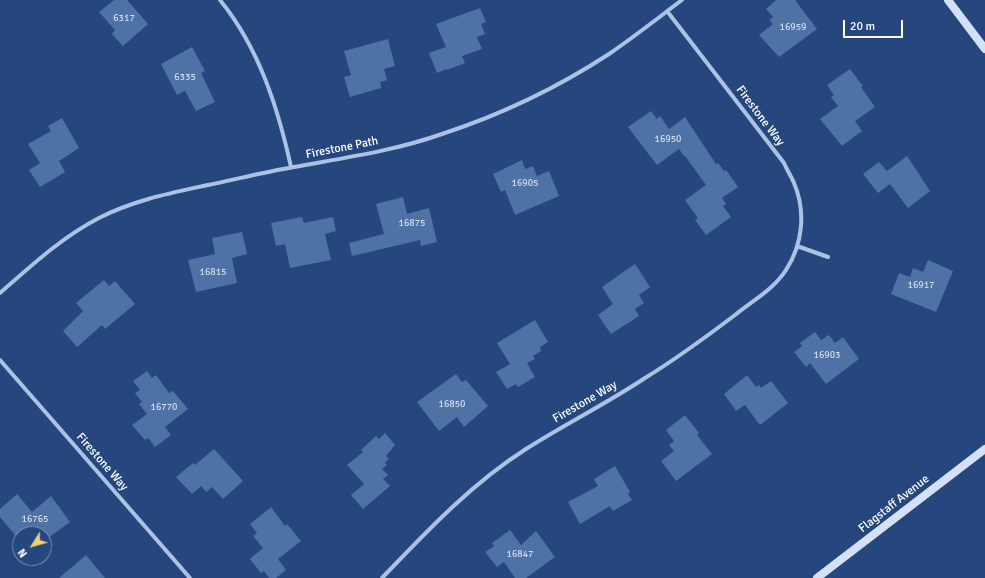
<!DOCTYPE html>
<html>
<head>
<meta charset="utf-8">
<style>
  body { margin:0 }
  #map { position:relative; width:985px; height:578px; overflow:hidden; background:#26477d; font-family:Signika,sans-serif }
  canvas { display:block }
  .north { position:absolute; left:12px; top:526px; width:40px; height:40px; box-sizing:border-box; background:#26477d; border:1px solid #7d91b1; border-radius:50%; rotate:233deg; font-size:11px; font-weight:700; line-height:16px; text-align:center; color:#fff }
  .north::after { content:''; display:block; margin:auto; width:14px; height:18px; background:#eed070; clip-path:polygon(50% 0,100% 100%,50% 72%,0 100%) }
  .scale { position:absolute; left:843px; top:20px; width:60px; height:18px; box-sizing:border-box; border:2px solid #fff; border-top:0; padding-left:5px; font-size:12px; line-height:14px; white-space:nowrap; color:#fff; -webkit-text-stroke:3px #26477d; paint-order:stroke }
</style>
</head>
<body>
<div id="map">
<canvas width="985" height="578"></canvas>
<div class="north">N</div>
<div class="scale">20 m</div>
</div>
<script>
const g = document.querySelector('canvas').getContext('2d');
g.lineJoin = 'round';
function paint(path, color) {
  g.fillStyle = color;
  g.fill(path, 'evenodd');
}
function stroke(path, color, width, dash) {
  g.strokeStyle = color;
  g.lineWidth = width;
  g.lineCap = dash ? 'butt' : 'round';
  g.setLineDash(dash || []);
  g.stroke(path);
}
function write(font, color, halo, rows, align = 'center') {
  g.font = font + ' Signika,sans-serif';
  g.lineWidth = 3;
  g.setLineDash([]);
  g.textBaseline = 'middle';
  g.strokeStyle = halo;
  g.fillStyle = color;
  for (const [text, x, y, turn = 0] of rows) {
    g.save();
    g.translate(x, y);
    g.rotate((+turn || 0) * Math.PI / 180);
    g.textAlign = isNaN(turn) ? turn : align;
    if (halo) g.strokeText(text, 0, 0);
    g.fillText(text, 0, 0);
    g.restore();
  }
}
const building = new Path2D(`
  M 114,0 L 127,0 L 148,24 L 123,46 L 112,34 L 115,30 L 99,12 Z
  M 776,0 L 795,0 L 817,29 L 779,57 L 759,35 L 773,24 L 769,20 L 773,17 L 766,9 Z
  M 480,8 L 486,22 L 481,24 L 485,34 L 477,37 L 482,49 L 462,56 L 465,63 L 447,70 L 446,69 L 437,73 L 429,53 L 446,47 L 436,24 Z
  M 388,39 L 395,66 L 384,69 L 387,80 L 380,82 L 381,88 L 350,97 L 344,77 L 351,75 L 344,51 Z
  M 192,47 L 205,71 L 201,73 L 215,102 L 196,111 L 185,91 L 177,95 L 161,64 Z
  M 850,69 L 863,86 L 861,87 L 875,107 L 855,121 L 862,131 L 842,146 L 820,119 L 838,106 L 831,97 L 834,95 L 827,85 Z
  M 651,111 L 657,119 L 660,116 L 669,129 L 685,117 L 716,164 L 718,163 L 724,171 L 726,170 L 738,187 L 722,198 L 726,204 L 723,206 L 731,217 L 706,235 L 695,220 L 698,218 L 685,200 L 706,185 L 685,156 L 684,156 L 679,149 L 657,165 L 628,127 Z
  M 62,118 L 79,148 L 59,161 L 65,172 L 40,187 L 29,170 L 40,163 L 28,144 L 51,131 L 48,126 Z
  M 907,156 L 930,191 L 908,208 L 890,184 L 878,193 L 863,174 L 879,162 L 887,171 Z
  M 522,160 L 525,169 L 533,166 L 537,176 L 549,171 L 559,196 L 515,215 L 505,190 L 501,192 L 493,174 Z
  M 403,197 L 407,214 L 429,208 L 437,242 L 421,246 L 420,240 L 352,256 L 349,243 L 384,234 L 376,204 Z
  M 302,217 L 304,223 L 333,217 L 336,231 L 325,234 L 331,260 L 290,268 L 285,244 L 276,246 L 271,223 Z
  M 242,232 L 247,254 L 232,258 L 237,283 L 196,292 L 188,260 L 215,254 L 212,238 Z
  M 928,260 L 953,271 L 936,312 L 891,294 L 899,273 L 910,277 L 913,268 L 923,272 Z
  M 635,264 L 650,287 L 639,295 L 644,303 L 635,309 L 639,316 L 611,334 L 598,315 L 613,304 L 602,287 Z
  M 104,280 L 109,286 L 115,281 L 135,304 L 105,329 L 102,325 L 77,347 L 63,331 L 83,311 L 76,303 Z
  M 535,320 L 548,342 L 540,347 L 541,351 L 533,356 L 535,359 L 527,363 L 535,377 L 518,387 L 516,384 L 507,389 L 496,372 L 510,364 L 497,343 Z
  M 815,332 L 821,340 L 829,335 L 835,343 L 843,337 L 859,359 L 826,384 L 810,363 L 806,367 L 794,352 L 802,346 L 800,343 Z
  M 147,371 L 152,378 L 156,375 L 169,393 L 173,391 L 188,409 L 165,427 L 171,435 L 155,447 L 148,438 L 145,440 L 132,425 L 147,414 L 139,404 L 142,402 L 135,393 L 140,390 L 133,381 Z
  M 456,374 L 462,382 L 466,380 L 488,406 L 464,427 L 457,417 L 439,431 L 417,402 Z
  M 747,375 L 756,387 L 759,385 L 761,388 L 771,381 L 788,403 L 760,425 L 745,405 L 736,411 L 724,394 Z
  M 685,415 L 699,433 L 697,435 L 712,454 L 676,481 L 661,461 L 674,451 L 669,445 L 674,441 L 666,430 Z
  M 385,433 L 395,445 L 386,456 L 389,459 L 385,463 L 387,465 L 382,469 L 388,475 L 383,479 L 390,486 L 363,509 L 351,495 L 364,484 L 347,465 L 363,452 L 361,450 L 376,436 L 379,439 Z
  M 214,449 L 243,481 L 223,499 L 212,487 L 206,492 L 201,486 L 192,494 L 176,477 L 193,463 L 195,465 Z
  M 615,466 L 630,492 L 628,494 L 632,500 L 613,511 L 610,506 L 580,524 L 568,502 L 598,486 L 594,479 Z
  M 17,494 L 32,512 L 51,496 L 70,522 L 44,541 L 44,534 L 20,534 L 20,541 L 0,517 L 0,509 Z
  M 271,507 L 285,526 L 287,524 L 301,541 L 278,559 L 286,570 L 276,578 L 269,578 L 264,571 L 261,573 L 250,559 L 263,548 L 253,536 L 257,533 L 250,524 Z
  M 510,530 L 521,545 L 536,531 L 555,557 L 526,578 L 515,578 L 504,562 L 497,567 L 485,552 L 494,546 L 492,543 Z
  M 86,555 L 105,578 L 59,578 Z`);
const street = new Path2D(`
  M 220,0 C 259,48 278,108 291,167
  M 797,246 L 828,257
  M 0,293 C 31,266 62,237 99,218 C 134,200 171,193 208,185 C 237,179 265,172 294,167 C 343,158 394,151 442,134 C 500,115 557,88 609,54 C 634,37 658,18 682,0
  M 0,360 L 190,578
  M 382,578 C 427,531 471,484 526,449 C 565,424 606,404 645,378 C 676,359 706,337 735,315 C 752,301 774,289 786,270 C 803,244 806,211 794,183 C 791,176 787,170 784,163 L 667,11`);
const secondary = new Path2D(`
  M 948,0 L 985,49
  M 817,578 L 985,449`);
const numberNames = [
  ["6317",124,18],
  ["16959",793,27],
  ["6335",185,77],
  ["16950",668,139],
  ["16905",525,183],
  ["16875",412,223],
  ["16815",213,272],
  ["16917",921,285],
  ["16903",827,355],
  ["16850",452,404],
  ["16770",164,407],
  ["16765",35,519],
  ["16847",520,554]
];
const streetNames = [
  ["Firestone Way",760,116,53],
  ["Firestone Path",342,148,-11],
  ["Firestone Way",585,402,-30],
  ["Firestone Way",102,462,49],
  ["Flagstaff Avenue",894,504,-38]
];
paint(building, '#4e71a6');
stroke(street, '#abc2e5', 4);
stroke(secondary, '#d4e0f5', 8);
write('10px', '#d3dce9', null, numberNames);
write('12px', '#fff', '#26477d', streetNames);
</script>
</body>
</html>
